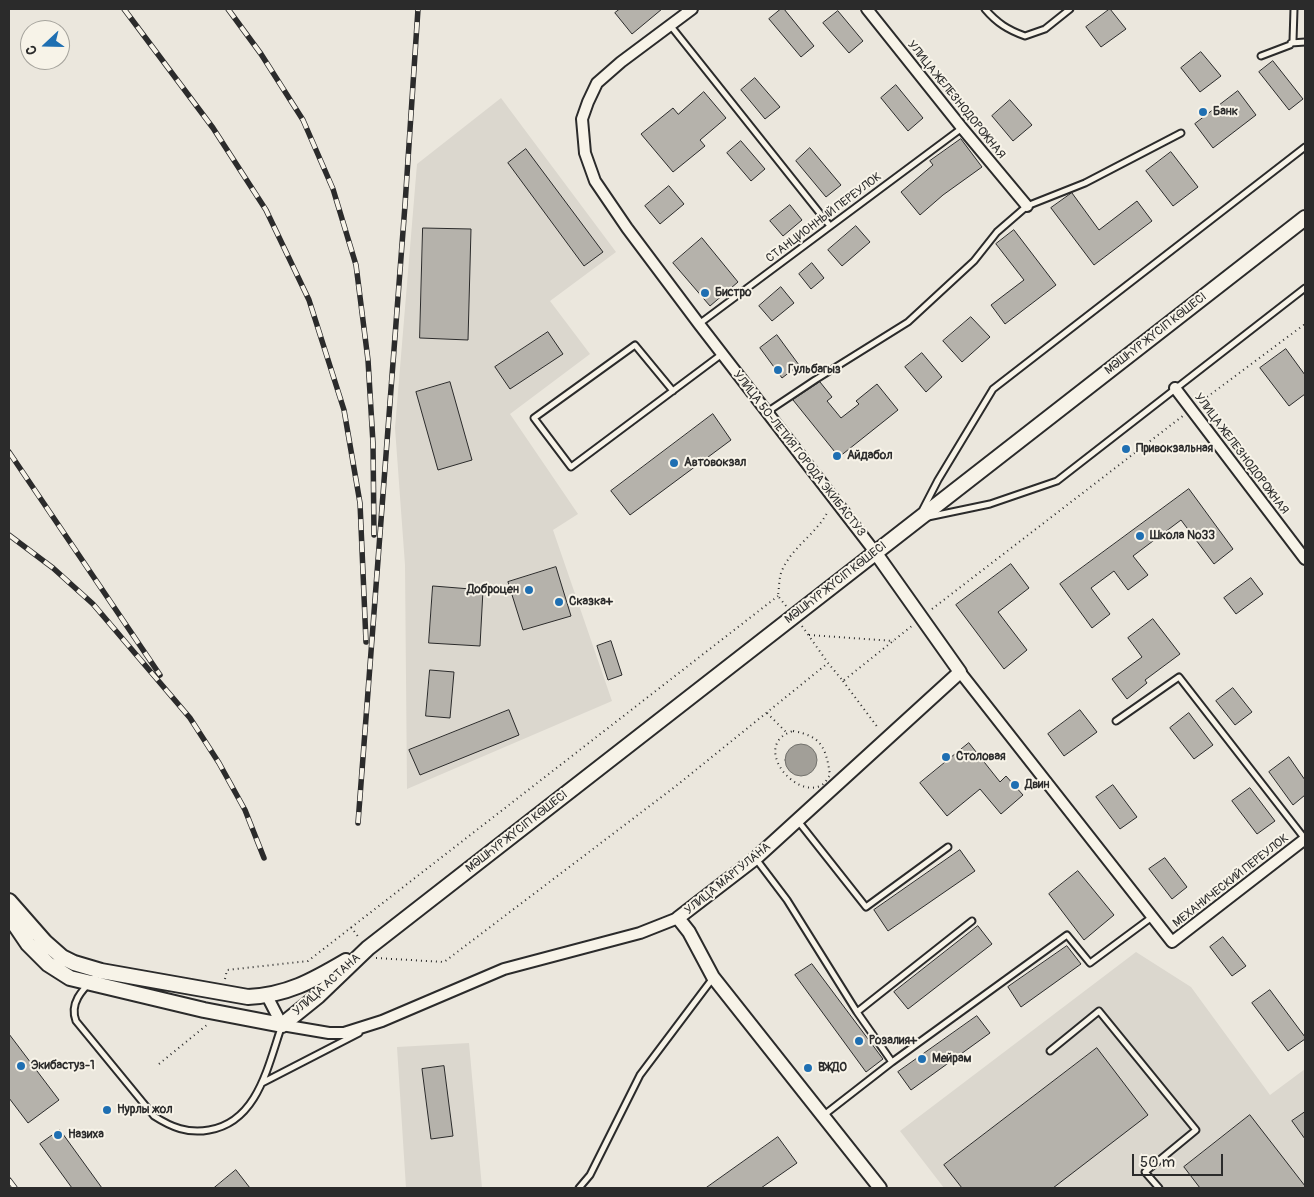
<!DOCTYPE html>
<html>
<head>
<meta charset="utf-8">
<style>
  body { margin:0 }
  #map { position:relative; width:1314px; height:1197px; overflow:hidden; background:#ebe7dd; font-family:Pangolin,sans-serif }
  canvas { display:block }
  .frame { position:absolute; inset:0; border:10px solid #2b2b2b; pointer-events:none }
  .north { position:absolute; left:20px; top:20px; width:50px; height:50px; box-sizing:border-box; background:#f7f3e8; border:1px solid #a5a39c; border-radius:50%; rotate:249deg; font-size:14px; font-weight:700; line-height:20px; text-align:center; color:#2b2b2b }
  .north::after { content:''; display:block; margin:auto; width:18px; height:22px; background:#1f6fb2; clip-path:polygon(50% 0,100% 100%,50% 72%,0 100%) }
  .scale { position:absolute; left:1132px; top:1154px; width:91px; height:22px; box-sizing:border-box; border:2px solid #2b2b2b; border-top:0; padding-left:6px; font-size:15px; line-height:18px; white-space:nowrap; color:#2b2b2b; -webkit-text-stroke:4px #f7f3e8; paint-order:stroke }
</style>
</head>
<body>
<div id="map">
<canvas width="1314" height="1197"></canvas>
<div class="frame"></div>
<div class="north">С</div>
<div class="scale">50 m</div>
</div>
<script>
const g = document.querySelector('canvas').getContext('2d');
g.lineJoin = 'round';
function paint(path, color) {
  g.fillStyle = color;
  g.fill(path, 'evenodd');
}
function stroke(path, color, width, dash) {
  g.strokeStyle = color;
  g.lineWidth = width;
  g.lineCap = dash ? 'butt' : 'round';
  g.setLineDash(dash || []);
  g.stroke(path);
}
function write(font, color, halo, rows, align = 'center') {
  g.font = font + ' Pangolin,sans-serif';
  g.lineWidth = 4;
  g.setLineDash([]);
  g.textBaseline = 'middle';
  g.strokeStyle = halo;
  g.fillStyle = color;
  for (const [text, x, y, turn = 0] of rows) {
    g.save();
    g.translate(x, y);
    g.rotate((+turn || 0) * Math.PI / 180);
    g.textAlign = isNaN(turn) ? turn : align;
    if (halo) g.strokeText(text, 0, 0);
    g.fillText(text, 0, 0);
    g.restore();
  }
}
const built = new Path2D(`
  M 501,98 L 616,252 L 550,301 L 590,354 L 510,414 L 578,514 L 553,530 L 612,701 L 407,789 L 405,565 L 395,428 L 417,164 Z
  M 1136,952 L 1191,987 L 1270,1095 L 1305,1069 L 1305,1188 L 944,1188 L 900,1131 Z
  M 469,1043 L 482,1188 L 406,1188 L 397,1047 Z`);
const water = new Path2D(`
  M785 760a16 16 0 1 1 32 0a16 16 0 1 1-32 0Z`);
const building = new Path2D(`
  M 620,9 L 662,9 L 632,34 L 615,13 Z
  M 781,9 L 784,9 L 814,46 L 801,57 L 769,19 Z
  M 1110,9 L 1126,29 L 1101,47 L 1086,27 Z
  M 838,11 L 863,41 L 849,53 L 823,23 Z
  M 1201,52 L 1221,76 L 1200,92 L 1181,68 Z
  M 1273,61 L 1303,99 L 1289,110 L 1259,72 Z
  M 755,78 L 780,107 L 765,119 L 741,90 Z
  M 896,85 L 923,118 L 908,131 L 881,98 Z
  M 1238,91 L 1256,115 L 1213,148 L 1195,124 Z
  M 704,92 L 726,118 L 700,140 L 705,146 L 673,172 L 641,134 L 673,108 L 678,114 Z
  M 1010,100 L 1032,125 L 1013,141 L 992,116 Z
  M 961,139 L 982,167 L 943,195 L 920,215 L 901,192 L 933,165 L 930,161 Z
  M 741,141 L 765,169 L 751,181 L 727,153 Z
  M 810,148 L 841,185 L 826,197 L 796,161 Z
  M 526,149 L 603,252 L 584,266 L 508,163 Z
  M 1171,152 L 1198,187 L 1173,206 L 1146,171 Z
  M 669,186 L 684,204 L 660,224 L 645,206 Z
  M 1072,193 L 1099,230 L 1137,201 L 1152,221 L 1094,265 L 1051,208 Z
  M 790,205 L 802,220 L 783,236 L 770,221 Z
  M 856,226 L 870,242 L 842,266 L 828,250 Z
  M 423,228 L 471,229 L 468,340 L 420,338 Z
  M 1014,230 L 1056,285 L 1005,324 L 991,305 L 1024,280 L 996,244 Z
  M 702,238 L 738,282 L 710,306 L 673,263 Z
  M 812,263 L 824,278 L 811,289 L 799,274 Z
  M 781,287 L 794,303 L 772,321 L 759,306 Z
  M 971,317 L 990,337 L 962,362 L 943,341 Z
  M 548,332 L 563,354 L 510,389 L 495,367 Z
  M 777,335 L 799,365 L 782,378 L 760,348 Z
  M 1286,349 L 1305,375 L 1305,394 L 1289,406 L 1260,368 Z
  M 922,353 L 942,377 L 926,392 L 905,367 Z
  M 450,382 L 472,460 L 438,470 L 416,392 Z
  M 820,382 L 832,397 L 827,401 L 841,418 L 859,404 L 856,401 L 877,384 L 898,410 L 839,457 L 793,400 Z
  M 713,414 L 731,440 L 630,515 L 611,491 Z
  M 1189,489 L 1233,549 L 1214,564 L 1181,520 L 1133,556 L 1148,575 L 1128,590 L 1114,571 L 1091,588 L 1110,614 L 1092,628 L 1060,584 Z
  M 1011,564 L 1029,588 L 998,612 L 1027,650 L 1004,669 L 956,605 Z
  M 556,567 L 571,616 L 523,630 L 508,582 Z
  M 1251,578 L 1263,594 L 1236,614 L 1224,598 Z
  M 433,586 L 483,590 L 480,646 L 429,643 Z
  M 1153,619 L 1180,654 L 1145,680 L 1147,683 L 1127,699 L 1112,679 L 1142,657 L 1128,638 Z
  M 611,641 L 622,675 L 608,680 L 597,646 Z
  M 430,670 L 454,672 L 450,718 L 426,716 Z
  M 1233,688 L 1252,712 L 1235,725 L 1216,701 Z
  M 509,710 L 519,735 L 420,775 L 409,750 Z
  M 1080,710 L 1097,732 L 1064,756 L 1048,734 Z
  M 1189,713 L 1213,745 L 1194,759 L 1170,728 Z
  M 969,743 L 1000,782 L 1006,776 L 1023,795 L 1001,814 L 980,789 L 947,816 L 920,783 Z
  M 1289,757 L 1305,780 L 1305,795 L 1293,805 L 1269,772 Z
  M 1113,785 L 1137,817 L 1120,829 L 1096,797 Z
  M 1250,788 L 1275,821 L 1257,834 L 1232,801 Z
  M 960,850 L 975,871 L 888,931 L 874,910 Z
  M 1165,858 L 1187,887 L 1172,899 L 1149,869 Z
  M 1078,871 L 1114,915 L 1084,940 L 1049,894 Z
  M 978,926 L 992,944 L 908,1009 L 894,992 Z
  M 1223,937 L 1246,966 L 1232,976 L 1210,947 Z
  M 1067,946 L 1081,964 L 1021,1007 L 1008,987 Z
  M 812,964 L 883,1059 L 866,1072 L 795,975 Z
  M 1270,990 L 1305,1037 L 1305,1039 L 1288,1051 L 1252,1003 Z
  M 977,1016 L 990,1033 L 911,1090 L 898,1072 Z
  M 9,1034 L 59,1100 L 28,1123 L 9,1098 Z
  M 1097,1048 L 1148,1115 L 1053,1188 L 962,1188 L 944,1165 Z
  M 444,1066 L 453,1136 L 431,1139 L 422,1069 Z
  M 1305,1112 L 1305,1139 L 1292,1121 Z
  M 1250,1115 L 1305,1186 L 1305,1188 L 1200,1188 L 1184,1167 Z
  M 60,1130 L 102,1188 L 72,1188 L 40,1144 Z
  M 778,1137 L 797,1163 L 761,1188 L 706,1188 Z
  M 236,1170 L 250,1188 L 214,1188 Z`);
const path = new Path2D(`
  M 1199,403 L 1305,324
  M 786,606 L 778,596 C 779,589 779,579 781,573 C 790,548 817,534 828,511
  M 932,609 L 1184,415
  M 802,626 L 828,663 L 843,681 L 913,625
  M 809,635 L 894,641
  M 843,681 L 879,729
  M 767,713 L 787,733
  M 793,731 C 821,736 826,747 830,775 C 827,779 825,784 820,786 C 793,798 751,744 793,731 Z
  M 351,927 L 360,939
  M 376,958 L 444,962 L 676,786 L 828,663
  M 225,979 L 227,970 L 308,961 L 778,596
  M 159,1064 L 208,1024`);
const service = new Path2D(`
  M 985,9 C 997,23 1008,30 1025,36 L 1045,29 L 1070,9
  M 670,25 L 830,226
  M 1291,43 L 1305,42
  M 1261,56 L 1290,45 L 1293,41 L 1294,9
  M 699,324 L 962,128
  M 673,391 L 635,345 L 534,418 L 571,467 L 722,354
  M 767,412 L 815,380 L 908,322 L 974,261 L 997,232 L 1027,206 L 1085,183 L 1181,133
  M 923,509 L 938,480 L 993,389 L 1305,147
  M 928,517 L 990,504 L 1057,481 L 1305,288
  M 1116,721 L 1179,677 L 1305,839
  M 798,821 L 866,907 L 948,847
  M 756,859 L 787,900 L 857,1012 L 892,1062 L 824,1115
  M 100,972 C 87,986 68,1000 76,1021 L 154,1116 C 171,1127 188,1134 209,1130 C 258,1122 268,1065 282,1025
  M 857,1012 L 972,921
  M 1050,1051 L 1099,1011 L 1196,1130 L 1145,1172 L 1159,1188
  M 892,1062 L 1067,935 L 1090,963 L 1152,917
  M 262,1083 L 359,1033
  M 579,1188 L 590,1175 L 640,1075 L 713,978`);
const minor = new Path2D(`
  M 692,9 L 621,62 L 597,83 L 588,102 L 582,119 L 585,153 L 595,181 L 627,228 L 699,324 L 875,552
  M 867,9 L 962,128 L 1027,206
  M 1175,388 L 1305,559
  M 960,672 L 1172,942 L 1305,839
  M 267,996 L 282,1025 L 329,1033 L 344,1033 L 382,1021 L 504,969 L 640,933 L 678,918`);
const tertiary = new Path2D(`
  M 875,552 L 960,672 L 756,858 L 678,918 L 689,932 L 713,977 L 880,1188`);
const secondary = new Path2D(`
  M 9,901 L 45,942 L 62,957 L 74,963 L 101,971 L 248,997 C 287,995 312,981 346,961
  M 9,916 L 28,944 L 48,964 L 70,978 L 204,1010 L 282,1025 L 318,996 L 368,948 L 1305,218`);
const rail = new Path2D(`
  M 124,9 L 213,128 L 266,210 L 309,300 L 344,410 L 360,503 L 366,642
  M 228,9 L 261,54 L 303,120 L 333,189 L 356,265 L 368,360 L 373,443 L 374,535
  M 9,452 L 160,675
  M 9,535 L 53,568 L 93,604 L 190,718 L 219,763 L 245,810 L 264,858
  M 358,823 L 405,205 L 418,9
  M 9,1180 L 15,1188`);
const markers = [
  [1203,112,5,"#1f6fb2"],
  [705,293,5,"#1f6fb2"],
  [778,370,5,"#1f6fb2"],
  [1126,449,5,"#1f6fb2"],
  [837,456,5,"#1f6fb2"],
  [674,463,5,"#1f6fb2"],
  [1140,536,5,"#1f6fb2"],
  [529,590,5,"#1f6fb2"],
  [559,602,5,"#1f6fb2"],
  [946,757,5,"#1f6fb2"],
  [1015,785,5,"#1f6fb2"],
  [859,1041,5,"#1f6fb2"],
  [922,1059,5,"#1f6fb2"],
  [21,1066,5,"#1f6fb2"],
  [808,1068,5,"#1f6fb2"],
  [107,1110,5,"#1f6fb2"],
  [58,1135,5,"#1f6fb2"]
];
const streetNames = [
  ["УЛИЦА ЖЕЛЕЗНОДОРОЖНАЯ",956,100,51],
  ["СТАНЦИОННЫЙ ПЕРЕУЛОК",824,218,-37],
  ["МӘШҺҮР ЖҮСІП КӨШЕСІ",1156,334,-38],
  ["УЛИЦА 50-ЛЕТИЯ ГОРОДА ЭКИБАСТУЗ",799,454,52],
  ["УЛИЦА ЖЕЛЕЗНОДОРОЖНАЯ",1241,454,53],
  ["МӘШҺҮР ЖҮСІП КӨШЕСІ",836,583,-38],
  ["МӘШҺҮР ЖҮСІП КӨШЕСІ",517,832,-38],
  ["УЛИЦА МАРГУЛАНА",728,879,-39],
  ["МЕХАНИЧЕСКИЙ ПЕРЕУЛОК",1231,881,-38],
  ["УЛИЦА АСТАНА",327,985,-42]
];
const poiNames = [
  ["Банк",1213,112],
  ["Бистро",715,293],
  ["Гульбагыз",788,370],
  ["Привокзальная",1136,449],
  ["Айдабол",847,456],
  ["Автовокзал",684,463],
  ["Школа №33",1150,536],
  ["Доброцен",519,590,"right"],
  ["Сказка+",569,602],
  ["Столовая",956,757],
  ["Двин",1025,785],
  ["Розалия+",869,1041],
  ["Мейрам",932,1059],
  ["Экибастуз-1",31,1066],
  ["ВЖДО",818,1068],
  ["Нурлы жол",117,1110],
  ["Назиха",68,1135]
];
paint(built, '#dbd7ce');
paint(water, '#a29f98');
stroke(water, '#72716c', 1);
paint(building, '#b5b2ab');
stroke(building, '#2b2b2b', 1);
stroke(service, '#2b2b2b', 9);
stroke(minor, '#2b2b2b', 14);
stroke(tertiary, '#2b2b2b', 16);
stroke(secondary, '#2b2b2b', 18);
stroke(path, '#2b2b2b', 2, [1, 4]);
stroke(service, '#f7f3e8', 5);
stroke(minor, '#f7f3e8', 10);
stroke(tertiary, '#f7f3e8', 12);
stroke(secondary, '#f7f3e8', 14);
stroke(rail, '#2b2b2b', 5.5);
stroke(rail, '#f7f3e8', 4, [11]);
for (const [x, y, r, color] of markers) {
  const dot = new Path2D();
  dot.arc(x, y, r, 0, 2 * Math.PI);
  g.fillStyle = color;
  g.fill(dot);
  stroke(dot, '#f7f3e8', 2);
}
write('12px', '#2b2b2b', '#f7f3e8', streetNames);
write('bold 12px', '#2b2b2b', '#f7f3e8', poiNames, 'left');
</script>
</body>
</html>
